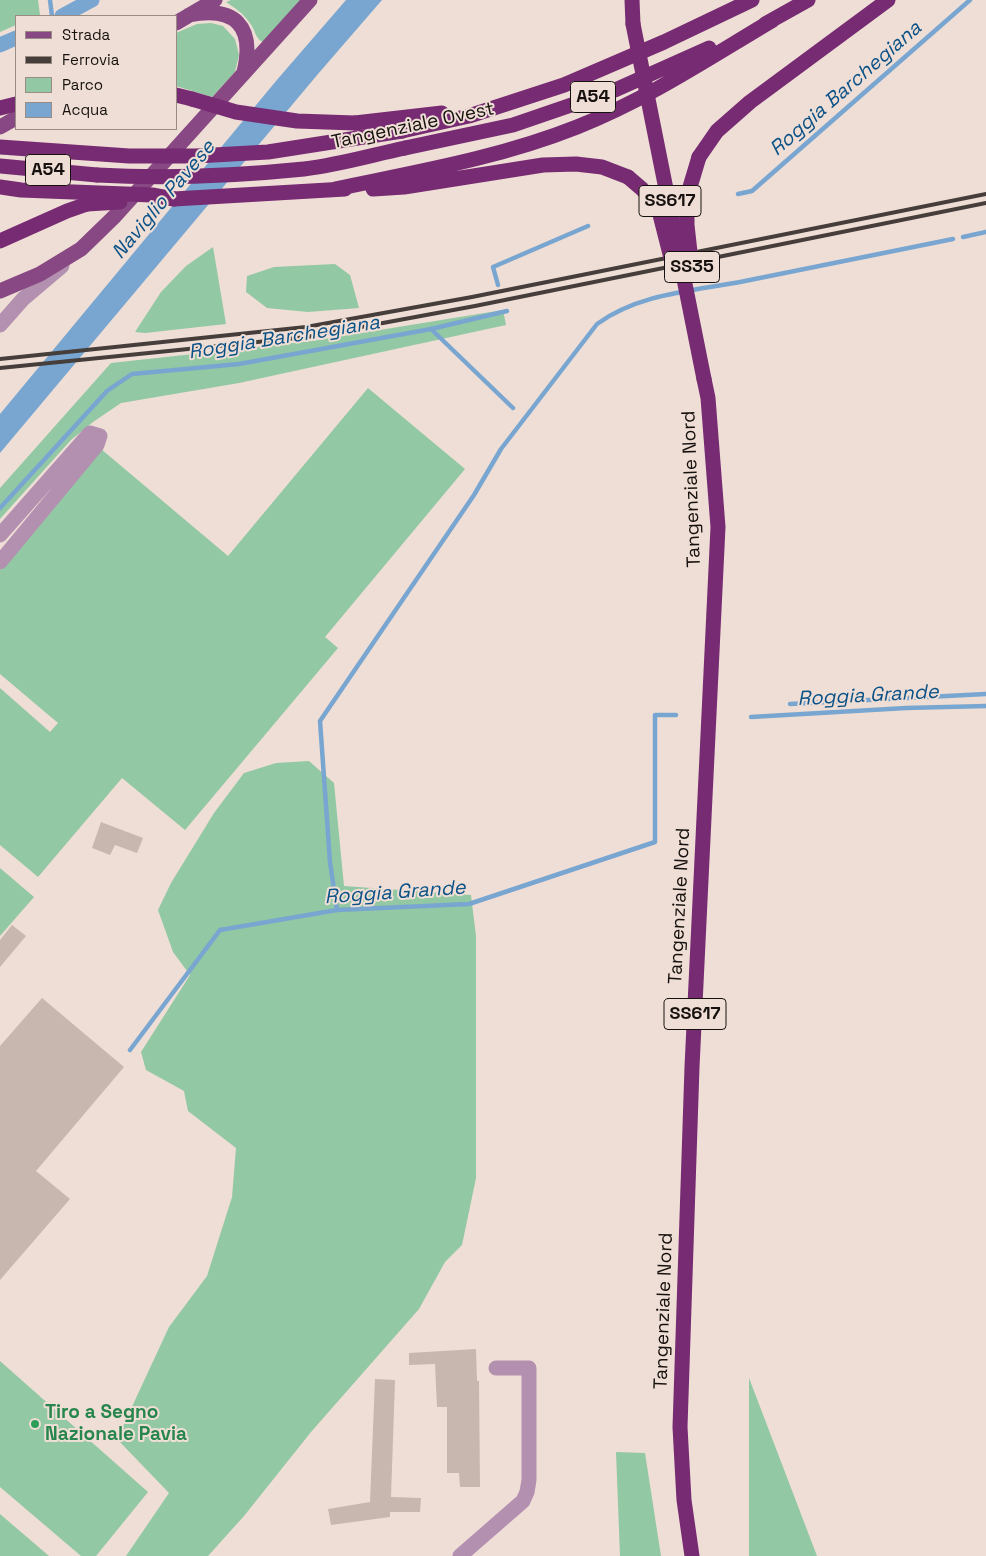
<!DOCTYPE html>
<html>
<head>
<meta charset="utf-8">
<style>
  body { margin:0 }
  #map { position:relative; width:986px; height:1556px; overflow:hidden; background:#efded5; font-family:"Space Grotesk",sans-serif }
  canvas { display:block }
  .legend { position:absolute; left:15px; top:15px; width:162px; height:115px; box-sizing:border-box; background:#efded5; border:1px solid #988c85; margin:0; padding:6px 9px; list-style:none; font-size:15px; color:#16110e }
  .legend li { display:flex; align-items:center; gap:10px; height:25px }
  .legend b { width:25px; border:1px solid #988c85 }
</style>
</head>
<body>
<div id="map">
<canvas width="986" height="1556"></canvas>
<ul class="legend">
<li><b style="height:6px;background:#884883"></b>Strada</li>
<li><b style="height:6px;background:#463e3a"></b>Ferrovia</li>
<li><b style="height:14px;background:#92c8a3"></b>Parco</li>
<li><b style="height:14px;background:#79a6d1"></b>Acqua</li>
</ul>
</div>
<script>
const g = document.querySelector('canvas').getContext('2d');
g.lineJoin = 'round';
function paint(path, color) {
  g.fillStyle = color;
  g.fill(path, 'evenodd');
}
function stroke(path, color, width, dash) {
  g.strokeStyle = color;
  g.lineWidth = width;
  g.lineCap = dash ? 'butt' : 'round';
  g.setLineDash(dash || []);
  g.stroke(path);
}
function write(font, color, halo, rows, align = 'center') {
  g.font = font + ' "Space Grotesk",sans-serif';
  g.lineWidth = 4;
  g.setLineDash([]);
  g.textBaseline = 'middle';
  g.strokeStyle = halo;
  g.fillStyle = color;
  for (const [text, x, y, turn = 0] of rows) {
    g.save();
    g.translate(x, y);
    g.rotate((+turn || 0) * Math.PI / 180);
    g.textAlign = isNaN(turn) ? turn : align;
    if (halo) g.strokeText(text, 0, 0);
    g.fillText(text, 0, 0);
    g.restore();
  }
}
const green = new Path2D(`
  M 0,0 L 38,0 L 40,15 L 16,16 L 16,25 L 0,32 Z
  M 231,0 L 305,0 L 263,42 C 255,39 255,28 249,22 C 243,13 235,8 226,2 Z
  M 211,23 L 223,26 L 235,39 L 239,55 L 235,72 L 212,97 L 176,86 L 176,33 L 197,24 Z
  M 213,247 L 226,324 L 145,333 L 135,332 L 161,292 L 186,266 Z
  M 335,264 L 350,275 L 359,308 L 308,312 L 267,308 L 246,292 L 247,276 L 274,267 Z
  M 503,310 L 506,325 L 239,383 L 121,403 L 93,422 L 71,440 L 0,519 L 0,488 L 111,363 L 312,341 Z
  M 368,388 L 465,469 L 325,637 L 338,648 L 185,830 L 122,778 L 38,877 L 0,845 L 0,688 L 50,732 L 58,723 L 0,674 L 0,570 L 101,449 L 228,556 Z
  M 309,761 L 334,783 L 344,886 L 471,895 L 476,936 L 476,1178 L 462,1245 L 445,1262 L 419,1309 L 311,1432 L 244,1516 L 208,1556 L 126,1556 L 169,1493 L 117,1439 L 169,1327 L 207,1276 L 232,1197 L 236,1148 L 188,1111 L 184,1091 L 146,1070 L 141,1052 L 190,975 L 173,952 L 158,910 L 171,883 L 214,813 L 244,773 L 276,763 Z
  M 0,868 L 34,897 L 0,936 Z
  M 0,1361 L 148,1492 L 96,1556 L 81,1556 L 0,1487 Z
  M 749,1378 L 817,1556 L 749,1556 Z
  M 616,1452 L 645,1453 L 661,1556 L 620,1556 Z
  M 0,1514 L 49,1556 L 0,1556 Z`);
const water = new Path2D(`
  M 346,0 L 382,0 L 318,74 L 0,453 L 0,414 L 276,81 Z`);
const stream = new Path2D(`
  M 50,0 L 52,16
  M 738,194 L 752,191 L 970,0
  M 963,237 L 986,232
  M 498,285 L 493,267 L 588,226
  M 431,329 L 513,408
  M 0,508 L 107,391 L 132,374 L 239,364 L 431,329 L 507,311
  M 790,704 L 986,694
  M 751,717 L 906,708 L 986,706
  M 337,910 L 330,862 L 320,721 L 474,495 L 501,449 L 597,324 C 640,293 694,291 745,281 C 814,267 883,253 953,239
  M 130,1050 L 220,930 L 337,910 L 469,904 L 655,842 L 655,715 L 676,715`);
const canal = new Path2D(`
  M 62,16 L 92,0
  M 0,45 L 16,38`);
const building = new Path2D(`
  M 101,822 L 143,838 L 137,853 L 115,845 L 110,855 L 92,848 Z
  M 12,925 L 26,936 L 0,967 L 0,940 Z
  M 42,998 L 124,1067 L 36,1171 L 70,1199 L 0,1280 L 0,1046 Z
  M 476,1349 L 477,1381 L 479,1381 L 480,1487 L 460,1487 L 459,1473 L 447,1473 L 447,1407 L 437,1407 L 435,1364 L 409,1365 L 409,1353 Z
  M 375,1379 L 395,1380 L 391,1497 L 421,1498 L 420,1512 L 390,1512 L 390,1517 L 331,1525 L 328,1509 L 370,1502 Z`);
const minor = new Path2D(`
  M 0,325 L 23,299 L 62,266
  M 0,535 L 90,433 L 100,436 L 97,445 L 0,562
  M 460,1556 L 523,1501 L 527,1492 L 529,1480 L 529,1368 L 496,1368`);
const major = new Path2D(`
  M 189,15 C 235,6 255,26 244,72
  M 176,23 L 215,0
  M 0,127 L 16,118
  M 0,291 L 40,274 L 81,249 L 115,216 L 310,0`);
const highway = new Path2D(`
  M 632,0 L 633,24
  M 765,24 L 808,0
  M 176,95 L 192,99
  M 0,108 L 16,104
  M 355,123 L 442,113
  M 402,131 L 469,116 L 564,85 L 664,42 L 752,0
  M 405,148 L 513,125 L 615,90 L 709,48
  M 699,157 L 717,131 L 750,102 L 888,0
  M 0,166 L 97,175
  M 335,189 C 416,172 499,158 577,127 C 646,100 709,58 773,20
  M 373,189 L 404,187 L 543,165 L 576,164 L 602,167 L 628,177
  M 174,199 L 345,189
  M 0,241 L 67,211 L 87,204
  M 692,1556 L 684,1500 L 680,1427 L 692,1067 L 718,527 L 708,398 L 704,379`);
const rail = new Path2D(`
  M 0,359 L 306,327 L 472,297 L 986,194
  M 0,368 L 307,337 L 475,306 L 986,203`);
const highwayBridge = new Path2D(`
  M 633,24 L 704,379
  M 192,99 L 236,112 L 297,121 L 355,123
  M 0,147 L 129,156 L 196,156 L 268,152 L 402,131
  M 97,175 C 165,179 235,176 304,169 C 338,165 372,155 405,148
  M 628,177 L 642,189 L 658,207 L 672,262
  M 0,187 L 21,190 L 152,195 L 174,199
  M 87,204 L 120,202
  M 692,270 L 687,225 L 687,197 L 699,157`);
const markers = [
  [35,1424,5,"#2e9e5b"]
];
const shields = [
  [593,97,45],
  [48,170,45],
  [670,201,62],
  [692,267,55],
  [695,1014,62]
];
const shieldNames = [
  ["A54",593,97],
  ["A54",48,170],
  ["SS617",670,201],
  ["SS35",692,267],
  ["SS617",695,1014]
];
const streetNames = [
  ["Tangenziale Ovest",413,126,-12],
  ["Tangenziale Nord",692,489,-92],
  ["Tangenziale Nord",680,906,-87],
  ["Tangenziale Nord",664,1311,-88]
];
const leisureNames = [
  ["Tiro a Segno",45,1413],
  ["Nazionale Pavia",45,1435]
];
const waterNames = [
  ["Roggia Barchegiana",846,89,-41],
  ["Naviglio Pavese",164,200,-50],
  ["Roggia Barchegiana",284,338,-9],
  ["Roggia Grande",868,696,-3],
  ["Roggia Grande",395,893,-4]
];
paint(green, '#92c8a3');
paint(water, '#79a6d1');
stroke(stream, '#79a6d1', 4.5);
stroke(canal, '#79a6d1', 15);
paint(building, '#c8b7af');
stroke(minor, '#b38fb0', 15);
stroke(major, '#884883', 15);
stroke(highway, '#772b73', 15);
stroke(rail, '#463e3a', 4);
stroke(highwayBridge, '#772b73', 15);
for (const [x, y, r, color] of markers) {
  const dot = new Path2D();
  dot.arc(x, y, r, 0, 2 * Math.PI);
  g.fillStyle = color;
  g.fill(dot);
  stroke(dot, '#efded5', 2);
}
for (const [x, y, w] of shields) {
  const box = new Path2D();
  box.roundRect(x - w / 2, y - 15.5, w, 31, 4);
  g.fillStyle = '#efded5';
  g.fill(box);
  stroke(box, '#16110e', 1);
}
write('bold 18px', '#16110e', null, shieldNames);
write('19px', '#16110e', '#efded5', streetNames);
write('bold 19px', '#27864d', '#efded5', leisureNames, 'left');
write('italic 20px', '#0a5187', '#efded5', waterNames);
</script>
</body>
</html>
